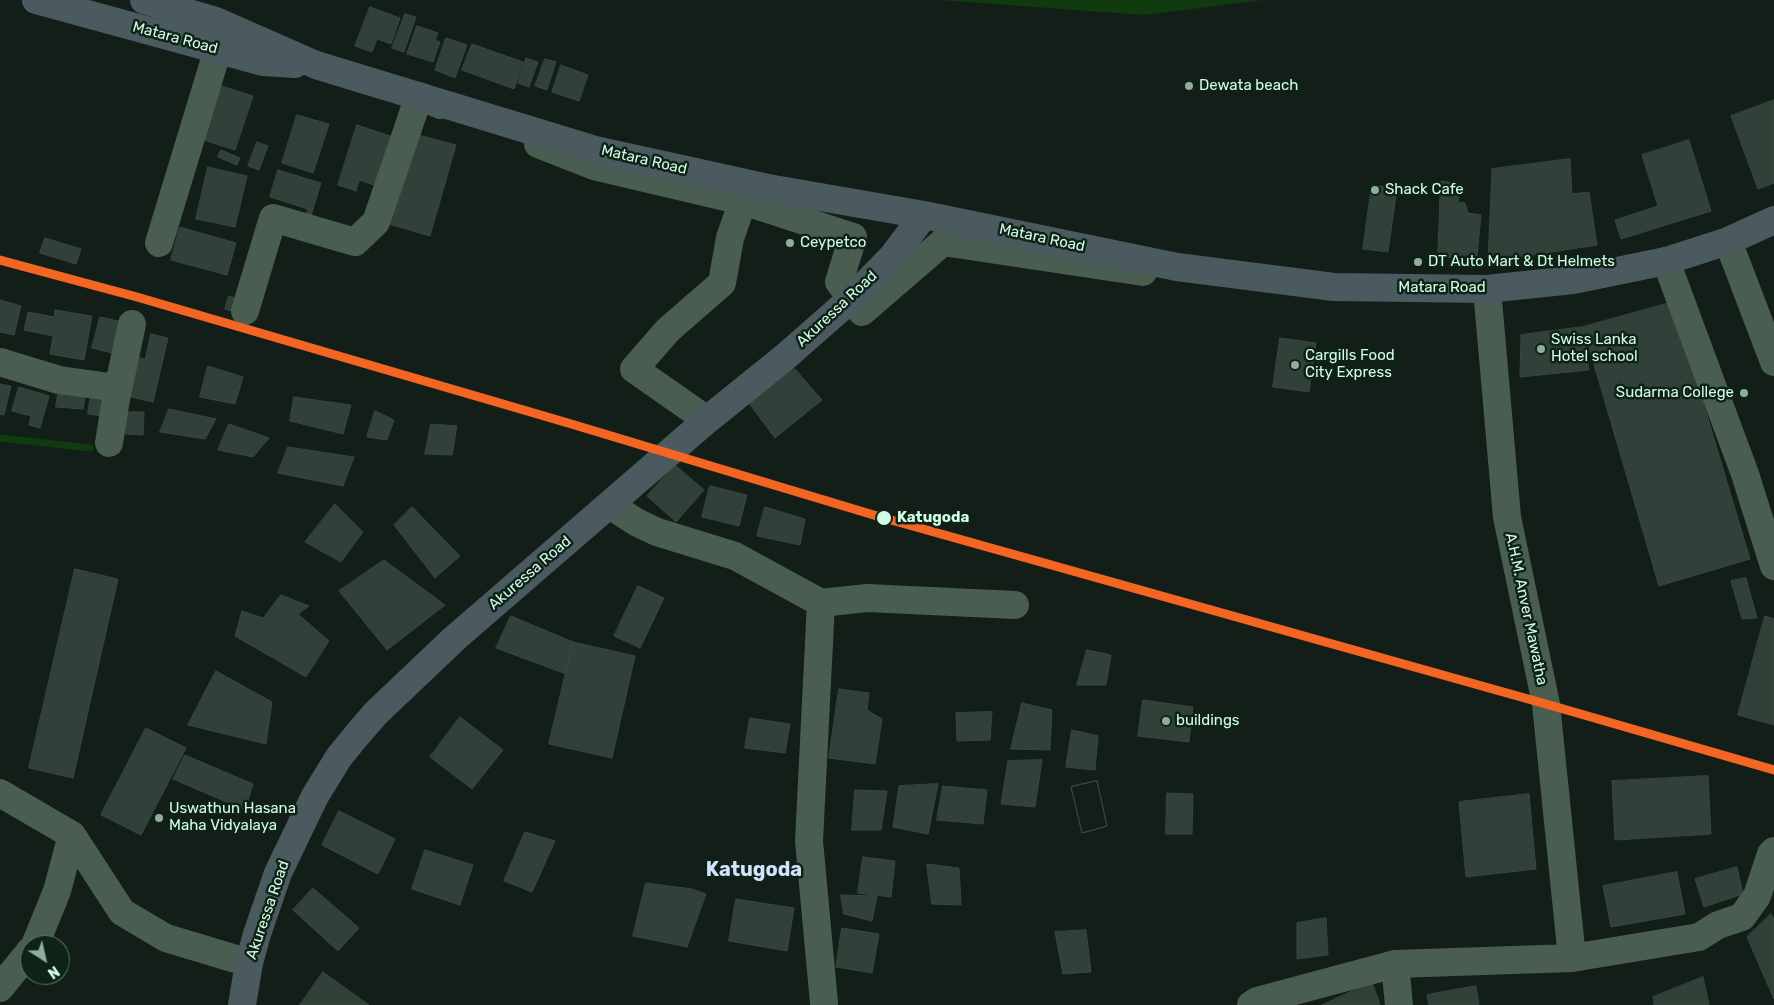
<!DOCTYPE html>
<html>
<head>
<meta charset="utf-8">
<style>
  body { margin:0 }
  #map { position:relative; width:1774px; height:1005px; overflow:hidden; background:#131e18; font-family:Rubik,sans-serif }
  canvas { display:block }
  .north { position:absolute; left:20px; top:935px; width:50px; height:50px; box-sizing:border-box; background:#0f2218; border:1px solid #5d796a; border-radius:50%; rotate:145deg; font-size:14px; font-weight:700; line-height:20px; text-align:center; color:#d3fce4 }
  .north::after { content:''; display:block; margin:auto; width:18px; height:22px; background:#90ae9d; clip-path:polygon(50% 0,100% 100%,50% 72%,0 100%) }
</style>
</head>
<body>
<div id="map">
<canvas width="1774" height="1005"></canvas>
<div class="north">N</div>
</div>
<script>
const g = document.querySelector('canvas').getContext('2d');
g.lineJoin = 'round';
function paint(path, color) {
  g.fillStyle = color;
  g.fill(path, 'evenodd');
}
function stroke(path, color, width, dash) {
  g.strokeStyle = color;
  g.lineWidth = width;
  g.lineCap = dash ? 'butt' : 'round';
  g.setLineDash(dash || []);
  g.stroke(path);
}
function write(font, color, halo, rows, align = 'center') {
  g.font = font + ' Rubik,sans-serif';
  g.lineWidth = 5;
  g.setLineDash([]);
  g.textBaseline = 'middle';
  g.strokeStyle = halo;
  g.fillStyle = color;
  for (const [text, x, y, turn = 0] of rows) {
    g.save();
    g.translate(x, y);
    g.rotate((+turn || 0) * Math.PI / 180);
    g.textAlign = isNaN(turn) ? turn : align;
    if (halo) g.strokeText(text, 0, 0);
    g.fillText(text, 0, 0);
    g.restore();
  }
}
const water = new Path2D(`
  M 940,0 L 1263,0 L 1144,15 Z`);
const stream = new Path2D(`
  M 0,438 L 90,448`);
const building = new Path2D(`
  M 370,7 L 400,18 L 391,44 L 377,39 L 372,52 L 355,46 Z
  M 405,14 L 416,17 L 404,52 L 392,48 Z
  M 417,26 L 438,33 L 435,40 L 440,42 L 433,62 L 407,54 Z
  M 446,38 L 467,45 L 455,78 L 435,70 Z
  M 472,44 L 523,62 L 514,89 L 462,70 Z
  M 526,58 L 538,62 L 529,87 L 518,83 Z
  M 545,59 L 556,62 L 547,90 L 535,86 Z
  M 561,65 L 588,75 L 579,101 L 552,92 Z
  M 215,84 L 253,96 L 235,150 L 197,138 Z
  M 1774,100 L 1774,183 L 1758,189 L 1731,116 Z
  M 297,115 L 329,124 L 313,173 L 282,163 Z
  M 357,125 L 399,139 L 383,188 L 359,180 L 356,191 L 338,185 Z
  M 415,134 L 456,145 L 430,236 L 389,224 Z
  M 1689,140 L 1711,211 L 1621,239 L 1615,220 L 1658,206 L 1642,155 Z
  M 257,142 L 268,146 L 259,170 L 248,166 Z
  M 221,150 L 240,158 L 237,165 L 218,157 Z
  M 1570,159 L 1572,194 L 1589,192 L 1597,245 L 1488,262 L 1492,169 Z
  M 208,167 L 247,176 L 235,227 L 196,219 Z
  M 278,170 L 321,183 L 310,219 L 305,217 L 308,209 L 270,197 Z
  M 1441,181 L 1460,184 L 1458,202 L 1465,203 L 1468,213 L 1481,215 L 1477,256 L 1438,258 Z
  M 1372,185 L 1397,188 L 1388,252 L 1363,249 Z
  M 180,227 L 236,243 L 227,275 L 171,260 Z
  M 45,238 L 81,249 L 76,264 L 40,253 Z
  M 229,296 L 239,299 L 235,312 L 225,309 Z
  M 0,300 L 21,306 L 14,335 L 0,332 Z
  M 1673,302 L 1750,559 L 1659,586 L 1583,327 Z
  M 55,310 L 92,316 L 84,360 L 50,354 L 53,336 L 24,330 L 28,312 L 54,317 Z
  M 100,317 L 127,323 L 120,355 L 92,348 Z
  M 1583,327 L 1589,370 L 1520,377 L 1521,335 Z
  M 151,334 L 168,338 L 153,402 L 123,395 L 132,356 L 145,359 Z
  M 1280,338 L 1316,343 L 1309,392 L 1273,387 Z
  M 208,366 L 243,377 L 235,404 L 200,397 Z
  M 795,369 L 822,400 L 775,438 L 745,398 Z
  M 0,384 L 11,386 L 4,415 L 0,414 Z
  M 19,387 L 49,396 L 40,428 L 29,425 L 31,416 L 12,411 Z
  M 58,394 L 85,397 L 83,409 L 56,407 Z
  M 91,394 L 113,397 L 110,417 L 88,414 Z
  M 294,397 L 351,405 L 343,434 L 290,421 Z
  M 169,409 L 216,419 L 205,439 L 160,432 Z
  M 375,411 L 394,420 L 387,440 L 367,437 Z
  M 128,412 L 144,412 L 143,435 L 111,433 Z
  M 229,424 L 269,438 L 253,457 L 218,450 Z
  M 431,424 L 457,426 L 452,455 L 425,454 Z
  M 288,447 L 354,457 L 343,486 L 278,473 Z
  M 675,465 L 704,490 L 676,522 L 647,496 Z
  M 710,486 L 747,495 L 739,526 L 702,517 Z
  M 335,504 L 363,532 L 341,562 L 305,542 Z
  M 412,507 L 460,556 L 435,578 L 394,525 Z
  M 765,507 L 805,519 L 800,545 L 757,536 Z
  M 384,560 L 445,605 L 387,650 L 339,591 Z
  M 75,569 L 118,579 L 73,778 L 29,768 Z
  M 1746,578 L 1757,618 L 1742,619 L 1731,581 Z
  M 638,586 L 664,598 L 640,648 L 614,636 Z
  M 281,595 L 309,606 L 298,614 L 329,641 L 306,677 L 235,636 L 242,611 L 263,618 Z
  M 511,616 L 573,642 L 566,674 L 496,648 Z
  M 1765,616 L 1774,619 L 1774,725 L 1738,715 Z
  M 573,642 L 635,656 L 612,758 L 549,744 Z
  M 1087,650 L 1111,655 L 1106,685 L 1077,685 Z
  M 216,671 L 272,702 L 266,744 L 188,725 Z
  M 839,689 L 869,693 L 867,710 L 882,719 L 875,764 L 829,758 Z
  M 1143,700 L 1193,707 L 1189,742 L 1138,736 Z
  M 1022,703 L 1052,710 L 1050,750 L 1011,749 Z
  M 992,712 L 990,740 L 957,741 L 956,713 Z
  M 460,717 L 503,750 L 472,789 L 430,757 Z
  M 750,718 L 790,724 L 785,753 L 745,748 Z
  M 146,728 L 186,748 L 141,835 L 101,815 Z
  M 1072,730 L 1098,736 L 1095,770 L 1066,767 Z
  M 185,755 L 253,784 L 245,810 L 173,779 Z
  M 1042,760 L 1035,807 L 1001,804 L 1008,761 Z
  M 1708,776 L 1711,834 L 1615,840 L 1612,781 Z
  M 1097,781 L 1107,826 L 1082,833 L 1071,787 Z
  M 1097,781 L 1107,826 L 1082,833 L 1071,787 Z
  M 938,784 L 928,834 L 893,827 L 899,786 Z
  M 943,786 L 987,790 L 983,824 L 937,820 Z
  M 855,790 L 887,791 L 881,830 L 852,830 Z
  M 1167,793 L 1193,794 L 1192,834 L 1166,834 Z
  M 1529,794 L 1536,869 L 1466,877 L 1459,802 Z
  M 339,811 L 395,839 L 378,874 L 322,845 Z
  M 525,832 L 555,841 L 532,892 L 504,881 Z
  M 425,850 L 473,865 L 460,905 L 412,889 Z
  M 863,857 L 895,861 L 891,897 L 858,893 Z
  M 927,864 L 959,868 L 961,905 L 932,904 Z
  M 1737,867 L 1743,894 L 1704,907 L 1695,879 Z
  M 1677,872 L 1685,914 L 1611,927 L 1603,886 Z
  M 646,883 L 692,889 L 706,894 L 687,947 L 633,936 Z
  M 313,888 L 359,928 L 338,951 L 293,910 Z
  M 841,895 L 877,896 L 872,921 L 844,914 Z
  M 736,899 L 794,908 L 787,951 L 729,941 Z
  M 1771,914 L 1774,919 L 1774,999 L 1747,937 Z
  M 1326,918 L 1328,955 L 1297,959 L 1297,923 Z
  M 842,928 L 879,934 L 872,973 L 836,967 Z
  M 1086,930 L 1091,972 L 1063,974 L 1055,932 Z
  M 323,972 L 369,1005 L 300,1005 Z
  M 1703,977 L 1709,1005 L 1654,1005 L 1653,997 Z
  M 1372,982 L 1380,1005 L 1322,1005 Z
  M 1476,986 L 1479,1005 L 1429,1005 L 1427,995 Z`);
const minor = new Path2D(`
  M 538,144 L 594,166 L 743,201 L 853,237 L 839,282 L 862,312 L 943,242 L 1143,272
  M 1728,241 L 1774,362
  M 159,243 L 218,49
  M 1666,261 L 1745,474 L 1774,566
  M 1487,289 L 1507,517 L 1546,704 L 1572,958
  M 245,311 L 273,218 L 355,242 L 376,222 L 419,96 L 440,105
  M 0,362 L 59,380 L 118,388
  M 707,420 L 634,369 L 668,330 L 722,283 L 730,238 L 743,201
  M 109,443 L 116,399 L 132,324
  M 610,505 L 636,522 L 657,532 L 735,556 L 821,603 L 867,598 L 1015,605
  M 821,603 L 809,841 L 824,1003
  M 0,793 L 72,835 L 122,912 L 166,938 L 249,963
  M 35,945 L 57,891 L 72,835
  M 0,988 L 30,951
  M 1251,1005 L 1257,1001 L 1395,964
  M 1399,1005 L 1395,964 L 1572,958 L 1699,937 L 1718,925 L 1742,917 L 1757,896 L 1771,854 L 1774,851`);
const highway = new Path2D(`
  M 36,0 L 263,62 L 295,64
  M 144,0 L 216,21 L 316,65 L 595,150 L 768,188 L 924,215 L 1177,267 L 1334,287 L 1487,289 L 1573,280 L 1666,261 L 1728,241 L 1774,220
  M 242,1005 L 249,963 L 257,934 L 278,873 L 315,796 L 339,757 L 357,735 L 376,713 L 455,638 L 707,420 L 785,357 L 851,299 L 893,256 L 924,215`);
const rail1 = new Path2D(`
  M 0,260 L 137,297 L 568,423 L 877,516 L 1546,704 L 1774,770`);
const markers = [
  [1189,86,5,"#90ae9d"],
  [1375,190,5,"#90ae9d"],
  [790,243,5,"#90ae9d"],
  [1418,262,5,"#90ae9d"],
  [1541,349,5,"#90ae9d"],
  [1295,365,5,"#90ae9d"],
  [1744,393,5,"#90ae9d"],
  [884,518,8,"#d3fce4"],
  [1166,721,5,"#90ae9d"],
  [159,818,5,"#90ae9d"]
];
const streetNames = [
  ["Matara Road",175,38,15],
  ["Matara Road",644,160,13],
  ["Matara Road",1042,238,12],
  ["Matara Road",1442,288],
  ["Akuressa Road",837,309,-43],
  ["Akuressa Road",530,573,-41],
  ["A.H.M. Anver Mawatha",1526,609,78],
  ["Akuressa Road",268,910,-71]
];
const poiNames = [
  ["Dewata beach",1199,86],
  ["Shack Cafe",1385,190],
  ["Ceypetco",800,243],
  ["DT Auto Mart & Dt Helmets",1428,262],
  ["Swiss Lanka",1551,340],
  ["Hotel school",1551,357],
  ["Cargills Food",1305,356],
  ["City Express",1305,373],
  ["Sudarma College",1734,393,"right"],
  ["buildings",1176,721],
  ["Uswathun Hasana",169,809],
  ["Maha Vidyalaya",169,826]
];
const stopNames = [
  ["Katugoda",897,518]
];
const districtNames = [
  ["Katugoda",754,870]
];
paint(water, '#103b0e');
stroke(stream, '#103b0e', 7);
paint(building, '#314038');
stroke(building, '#36483f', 1);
stroke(minor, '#495e50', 28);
stroke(highway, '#4a5a5f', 28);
stroke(rail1, '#f26522', 9);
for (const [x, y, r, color] of markers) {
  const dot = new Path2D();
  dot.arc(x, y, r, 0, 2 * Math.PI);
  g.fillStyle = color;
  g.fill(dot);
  stroke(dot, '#0f2218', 2);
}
write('15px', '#d3fce4', '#0f2218', streetNames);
write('15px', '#d3fce4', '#0f2218', poiNames, 'left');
write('bold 15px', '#d3fce4', '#0f2218', stopNames, 'left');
write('bold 20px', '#d5e2fd', '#0f2218', districtNames);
</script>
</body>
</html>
